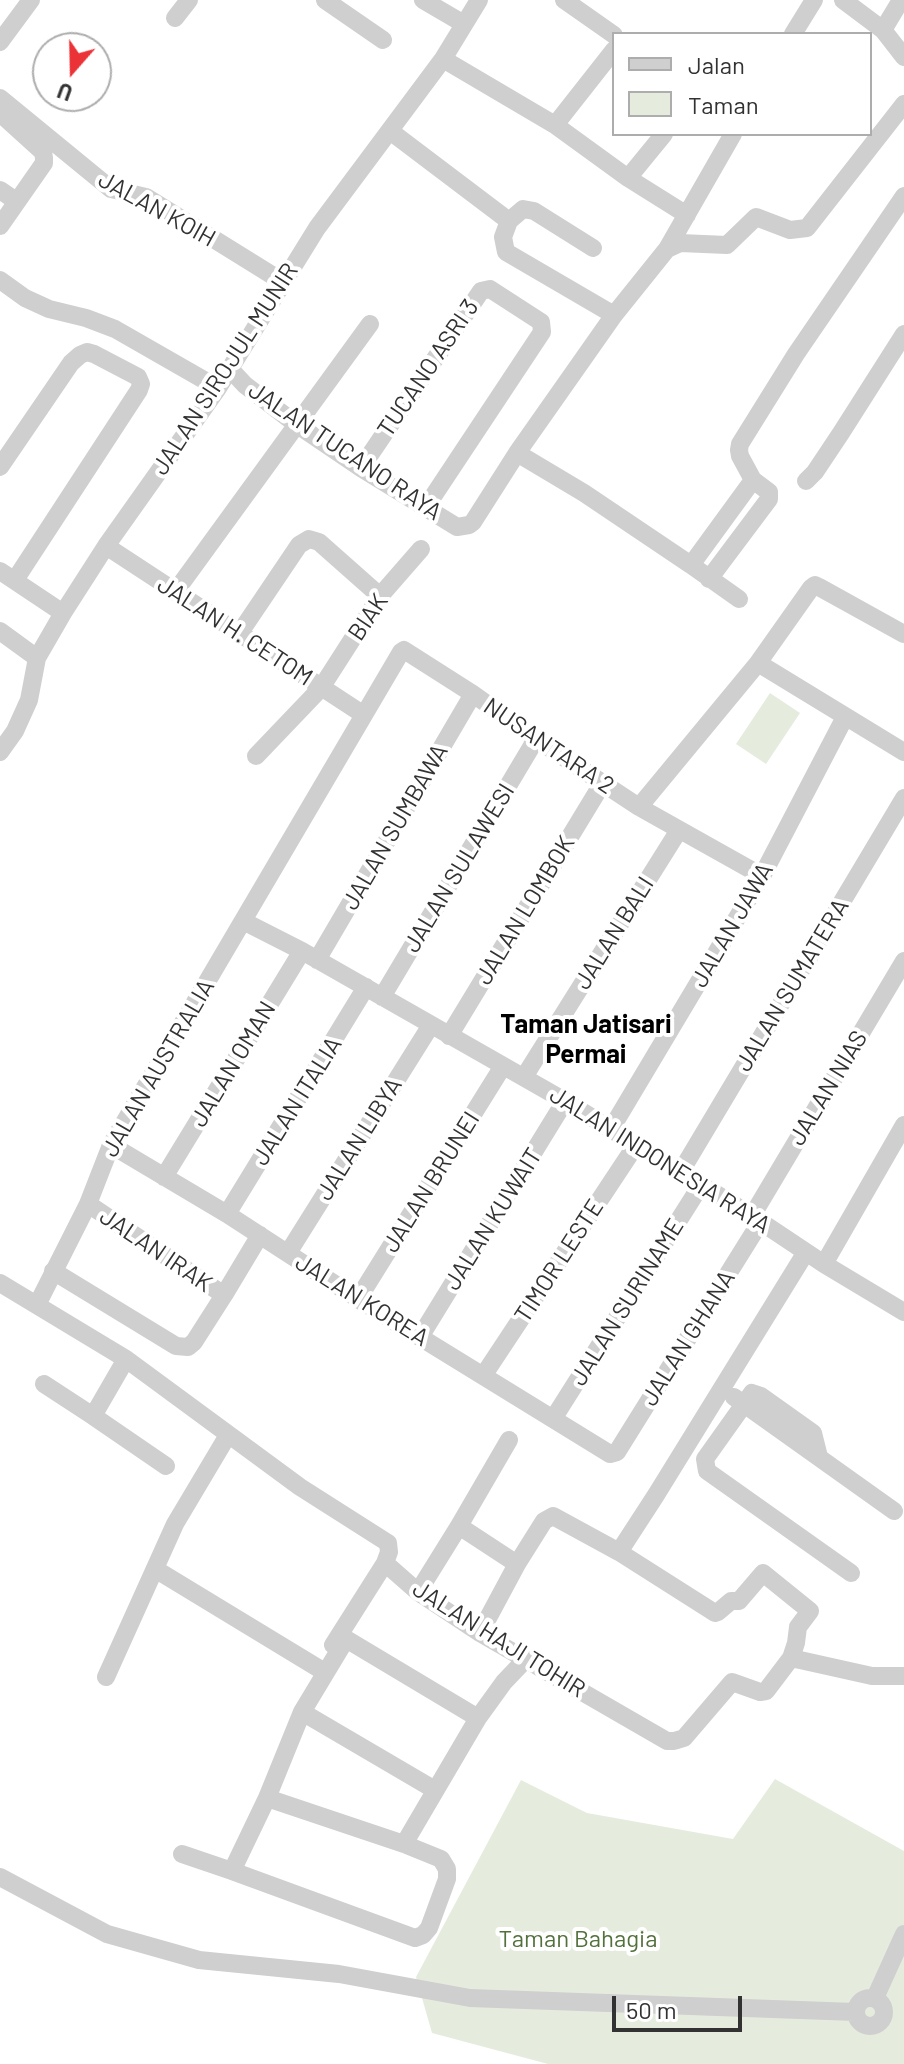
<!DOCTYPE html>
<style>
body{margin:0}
#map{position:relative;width:904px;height:2064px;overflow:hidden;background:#fff;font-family:Barlow,sans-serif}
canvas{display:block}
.legend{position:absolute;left:612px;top:32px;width:260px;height:104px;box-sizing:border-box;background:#fff;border:2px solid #adadad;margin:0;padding:10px 14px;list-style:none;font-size:24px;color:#323232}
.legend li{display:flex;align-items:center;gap:16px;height:40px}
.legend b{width:40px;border:2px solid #adadad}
.north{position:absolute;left:32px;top:32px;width:80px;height:80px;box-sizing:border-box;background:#fff;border:2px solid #adadad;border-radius:50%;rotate:200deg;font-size:22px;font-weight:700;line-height:32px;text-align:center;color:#323232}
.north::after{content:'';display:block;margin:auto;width:28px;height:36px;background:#eb3237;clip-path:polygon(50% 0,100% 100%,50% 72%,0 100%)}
.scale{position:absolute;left:612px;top:1996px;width:130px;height:36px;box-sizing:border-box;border:4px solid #323232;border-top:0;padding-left:10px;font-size:24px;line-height:28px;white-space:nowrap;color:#323232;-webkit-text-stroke:6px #fff;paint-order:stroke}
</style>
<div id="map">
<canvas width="904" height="2064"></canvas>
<ul class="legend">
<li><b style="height:10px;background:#cfcfcf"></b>Jalan</li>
<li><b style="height:22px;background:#e5ecde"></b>Taman</li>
</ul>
<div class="north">U</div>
<div class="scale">50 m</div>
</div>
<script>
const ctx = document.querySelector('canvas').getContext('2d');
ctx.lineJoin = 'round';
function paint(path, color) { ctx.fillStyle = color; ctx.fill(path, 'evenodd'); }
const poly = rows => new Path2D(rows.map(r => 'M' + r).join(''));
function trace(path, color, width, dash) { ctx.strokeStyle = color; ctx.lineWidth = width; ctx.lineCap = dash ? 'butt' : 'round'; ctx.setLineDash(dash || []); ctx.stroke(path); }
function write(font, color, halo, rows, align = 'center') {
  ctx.font = font + ' Barlow,sans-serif'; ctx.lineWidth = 8; ctx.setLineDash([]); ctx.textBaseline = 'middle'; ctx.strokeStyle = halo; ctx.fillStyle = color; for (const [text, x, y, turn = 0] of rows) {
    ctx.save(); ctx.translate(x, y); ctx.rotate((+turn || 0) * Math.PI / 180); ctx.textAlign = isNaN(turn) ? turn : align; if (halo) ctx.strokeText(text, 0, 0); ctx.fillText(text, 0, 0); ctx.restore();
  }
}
const green = poly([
 [770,693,800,713,766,764,736,744],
 [775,1779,904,1851,904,2064,548,2064,432,2033,416,1977,521,1780,587,1813,733,1839]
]);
const street = poly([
 [325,0,383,40],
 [423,0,464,24],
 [564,0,614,35],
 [843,0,883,30,904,57],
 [175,18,189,0],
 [883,30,901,0],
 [793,34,814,0],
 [0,42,31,0],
 [443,59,555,125,628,178,687,215],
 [0,98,111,189,146,197,283,282],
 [0,113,43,152,44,158,44,163,0,226],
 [555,125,614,50],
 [390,131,509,221,503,237,506,252,614,315],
 [628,178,664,134],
 [0,190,16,201],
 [509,221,523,209,534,211,593,248],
 [667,249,680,243,727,245,756,217,790,230,807,228,904,104],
 [0,280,25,298,49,309,86,318,115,329,218,388],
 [230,369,245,385,296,424,361,468,457,527,469,525,473,522,517,453,614,315,667,249,733,134],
 [517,453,584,493,691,565,739,599],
 [0,467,71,363,80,355,87,352,94,354,138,377,141,384,139,390,15,580],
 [361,468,481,291,490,289,541,322,542,332,426,507],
 [806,481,815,472,841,433,904,334],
 [106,546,364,715],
 [691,565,753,480],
 [0,571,63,613],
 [709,579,769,499,769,492,753,480,740,456,739,450,740,444,796,354,904,196],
 [175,592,370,324],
 [0,631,37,658],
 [239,634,299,545,309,539,319,542,380,596],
 [758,663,904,752],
 [0,752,15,731,29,700,37,658,63,613,106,546,218,388,317,228,443,59,479,0],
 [256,756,321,688,380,596,421,549],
 [639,807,758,663,811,588,815,585,819,587,904,634],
 [243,921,302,951,565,1101,752,1216,824,1264,904,1312],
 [317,960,473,694],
 [382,997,536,739],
 [449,1036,602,784],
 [524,1077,679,830],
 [611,1129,762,876,845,717],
 [111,1145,227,1214,358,1299,610,1454,617,1452,761,1221],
 [680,1173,904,798],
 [164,1177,302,951],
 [88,1204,224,1295],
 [227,1214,366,987],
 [752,1216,904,961],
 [288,1253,431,1025],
 [824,1264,904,1125],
 [53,1271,176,1346,188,1347,194,1342,224,1295,260,1235],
 [0,1283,126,1359,300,1487,388,1543,389,1552,385,1563,333,1645],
 [358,1299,503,1066],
 [37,1305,88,1204,111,1145,401,652,404,650,473,694,536,739,639,807,762,876],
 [420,1337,565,1101],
 [126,1359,93,1416,166,1466],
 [483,1376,636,1145],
 [44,1384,93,1416],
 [734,1397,894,1511],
 [553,1419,701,1185],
 [819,1457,813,1433,761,1396,752,1393,705,1459,707,1471,851,1573],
 [459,1526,517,1564],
 [619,1552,715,1613,718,1612,731,1601,739,1601,763,1573,810,1611,798,1627,796,1643,791,1658],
 [385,1563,418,1592,480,1633,667,1741,674,1741,684,1738,732,1682,760,1692,766,1691,791,1658,872,1676,904,1676],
 [155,1569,318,1668],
 [418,1592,459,1526,509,1440],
 [480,1633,517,1564,544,1521,553,1516,619,1552,656,1495,806,1252],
 [106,1677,175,1524,228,1435],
 [302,1712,435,1790],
 [267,1798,404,1844,441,1859,447,1869,447,1879,429,1928,423,1935,415,1938,232,1871,267,1798,302,1712,346,1639,478,1718],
 [404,1844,478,1718,504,1682,525,1660],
 [182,1854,232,1871],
 [0,1877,107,1934,199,1960,339,1974,470,1998,855,2012],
 '856 2012a14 14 0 1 1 28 0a14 14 0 1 1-28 0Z',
 [875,1998,904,1934]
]);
const streetNames = [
 ["JALAN KOIH",157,209,29],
 ["TUCANO ASRI 3",428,368,-56],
 ["JALAN SIROJUL MUNIR",225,369,-57],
 ["JALAN TUCANO RAYA",345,451,34],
 ["BIAK",368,617,-56],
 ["JALAN H. CETOM",235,631,33],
 ["NUSANTARA 2",549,746,34],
 ["JALAN SUMBAWA",395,827,-60],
 ["JALAN SULAWESI",459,868,-59],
 ["JALAN LOMBOK",525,910,-59],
 ["JALAN JAWA",732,925,-60],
 ["JALAN BALI",614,933,-58],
 ["JALAN SUMATERA",792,985,-59],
 ["JALAN OMAN",233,1064,-59],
 ["JALAN AUSTRALIA",158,1068,-60],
 ["JALAN NIAS",828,1088,-59],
 ["JALAN ITALIA",297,1101,-58],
 ["JALAN LIBYA",359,1139,-58],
 ["JALAN INDONESIA RAYA",660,1160,32],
 ["JALAN BRUNEI",431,1182,-58],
 ["JALAN KUWAIT",493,1219,-58],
 ["JALAN IRAK",156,1250,34],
 ["TIMOR LESTE",559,1261,-57],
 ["JALAN KOREA",362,1300,32],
 ["JALAN SURINAME",627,1302,-58],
 ["JALAN GHANA",688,1338,-58],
 ["JALAN HAJI TOHIR",499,1639,32]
];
const parkNames = [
 ["Taman Bahagia",578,1939]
];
const neighbourhoodNames = [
 ["Taman Jatisari",586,1024],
 ["Permai",586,1054]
];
paint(green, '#e5ecde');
trace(street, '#cfcfcf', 18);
write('24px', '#323232', '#fff', streetNames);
write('24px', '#53713d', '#fff', parkNames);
write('bold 26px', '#000', '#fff', neighbourhoodNames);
</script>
